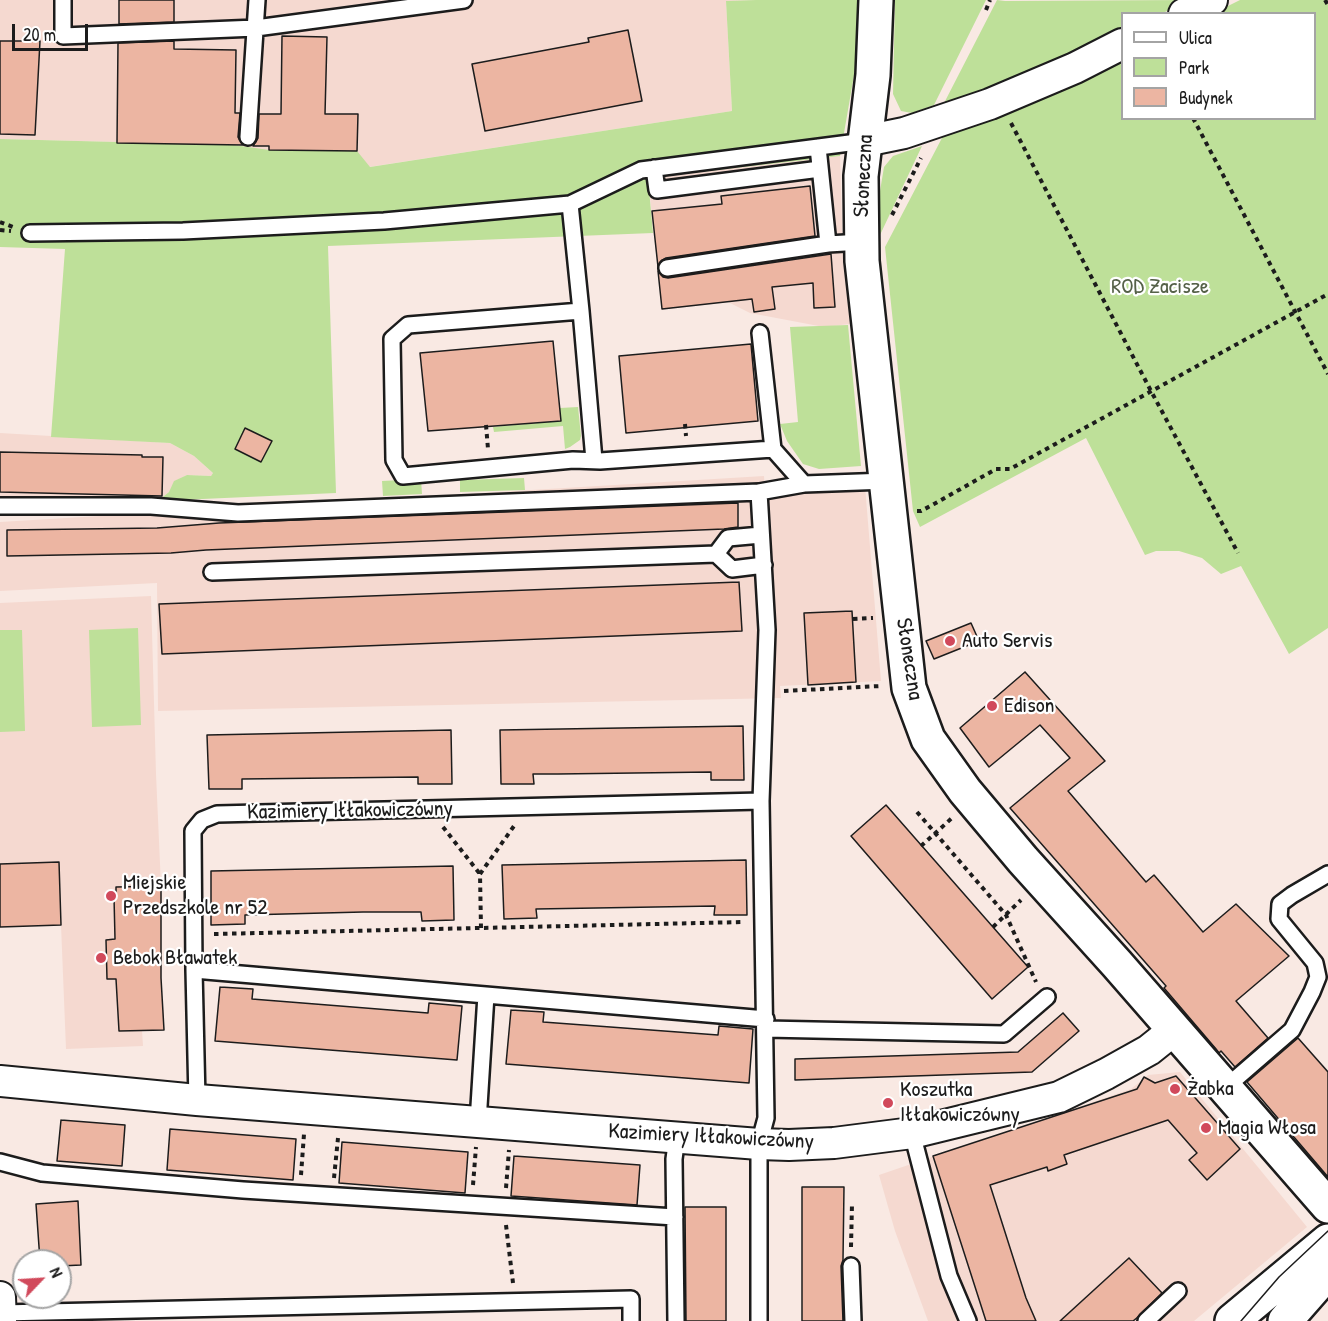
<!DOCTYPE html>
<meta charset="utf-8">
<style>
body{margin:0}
#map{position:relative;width:1328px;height:1321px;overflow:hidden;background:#f9e9e3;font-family:"Patrick Hand",sans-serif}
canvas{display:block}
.legend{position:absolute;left:1121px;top:12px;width:195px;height:108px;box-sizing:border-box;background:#fff;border:2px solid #a4a4a4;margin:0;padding:8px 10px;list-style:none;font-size:18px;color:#1c1c1c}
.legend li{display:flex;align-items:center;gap:12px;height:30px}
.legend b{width:30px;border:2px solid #a4a4a4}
.north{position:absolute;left:12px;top:1249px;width:60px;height:60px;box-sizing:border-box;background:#fff;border:2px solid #a4a4a4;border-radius:50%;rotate:65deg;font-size:16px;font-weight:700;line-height:24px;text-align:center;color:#1c1c1c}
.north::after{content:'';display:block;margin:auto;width:21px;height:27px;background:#d1495b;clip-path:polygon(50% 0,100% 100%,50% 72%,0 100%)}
.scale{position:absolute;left:12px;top:24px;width:76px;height:27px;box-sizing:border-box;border:3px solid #1c1c1c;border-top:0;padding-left:8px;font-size:18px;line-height:21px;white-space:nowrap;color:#1c1c1c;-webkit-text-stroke:4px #fff;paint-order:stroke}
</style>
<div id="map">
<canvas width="1328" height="1321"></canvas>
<ul class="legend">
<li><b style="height:8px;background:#fff"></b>Ulica</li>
<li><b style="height:16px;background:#bee099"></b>Park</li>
<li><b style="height:16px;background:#ecb5a2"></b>Budynek</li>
</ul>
<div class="north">N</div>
<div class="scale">20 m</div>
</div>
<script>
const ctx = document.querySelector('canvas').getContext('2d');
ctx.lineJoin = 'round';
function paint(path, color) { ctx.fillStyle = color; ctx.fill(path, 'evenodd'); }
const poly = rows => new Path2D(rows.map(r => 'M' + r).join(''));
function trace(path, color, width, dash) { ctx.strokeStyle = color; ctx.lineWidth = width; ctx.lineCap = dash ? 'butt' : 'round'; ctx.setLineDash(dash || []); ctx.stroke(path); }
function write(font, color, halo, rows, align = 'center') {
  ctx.font = font + ' "Patrick Hand",sans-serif'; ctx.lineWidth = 4.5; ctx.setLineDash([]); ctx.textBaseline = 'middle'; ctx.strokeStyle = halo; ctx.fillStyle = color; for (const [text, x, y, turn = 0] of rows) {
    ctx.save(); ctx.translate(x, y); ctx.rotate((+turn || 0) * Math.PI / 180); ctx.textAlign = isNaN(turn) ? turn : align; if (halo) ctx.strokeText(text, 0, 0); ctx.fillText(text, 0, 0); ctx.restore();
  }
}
const built = poly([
 [0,0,756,0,726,1,732,111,369,167,234,145,0,139],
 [840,156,843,262,850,324,824,327,750,313,726,301,662,309,648,178],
 [0,433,170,443,194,456,213,473,211,476,187,475,175,481,169,492,158,501,0,499],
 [764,476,765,490,865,486,881,681,780,686,781,698,158,711,157,583,0,591,0,522],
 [151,596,156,774,161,886,162,906,160,906,162,1009,164,1010,164,1030,142,1030,143,1046,66,1049,61,925,0,926,0,603],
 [1180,1072,1307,1227,1194,1321,928,1321,895,1231,879,1175,1131,1089,1148,1075]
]);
const green = poly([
 [756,0,857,0,857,58,840,156,648,178,653,233,328,246,336,493,158,501,169,492,174,481,187,475,211,476,213,473,194,456,170,443,51,437,65,249,0,247,0,139,234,145,269,150,357,151,370,167,732,111,726,1],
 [895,0,986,0,934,105,912,113,901,111,893,94],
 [997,0,1005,1,1189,0,1163,13,1122,14,1122,34,941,109],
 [1240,0,1328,0,1328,628,1289,654,1241,566,1221,574,1202,558,1179,551,1156,551,1145,555,1086,438,920,527,913,511,885,247,943,136,995,119,1079,84,1122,61,1122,118,1314,118,1314,14,1214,13],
 [922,146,880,235,879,197,884,167,893,156],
 [848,325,861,466,819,469,803,464,787,441,780,424,798,422,790,327],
 [578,407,581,436,580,440,570,447,565,449,563,426,494,432,493,427,560,421,560,408],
 [524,478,525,490,460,492,460,480],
 [421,479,422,494,383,496,382,481],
 [138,628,141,725,92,727,89,630],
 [0,630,22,630,25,731,0,732]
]);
const building = poly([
 [119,0,174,0,174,22,119,24,119,0],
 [628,30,642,101,485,131,472,64,589,42,588,38,628,30],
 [282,36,327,37,325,114,358,114,357,151,269,150,269,146,253,146,258,138,259,114,281,114,282,36],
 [0,41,40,41,35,135,0,134,0,41],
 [174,41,174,49,236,50,235,113,240,113,238,137,243,145,117,143,118,43,174,41],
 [810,186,815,236,666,258,661,261,658,267,652,211,722,204,721,196,810,186],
 [831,254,835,307,814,308,813,283,772,287,775,309,754,312,752,299,662,309,658,271,663,277,668,278,831,254],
 [553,341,561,421,428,431,420,353,553,341],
 [751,344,758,421,626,433,619,356,751,344],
 [245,428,272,441,261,462,235,449,245,428],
 [0,452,142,455,142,457,163,457,162,496,0,492,0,452],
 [738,503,738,527,724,529,206,550,171,553,7,556,7,530,157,528,219,523,738,503],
 [739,582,742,631,162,654,159,604,739,582],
 [852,611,856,682,808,685,804,613,852,611],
 [971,623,979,641,934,659,926,641,971,623],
 [1025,672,1105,761,1068,791,1146,882,1154,875,1203,932,1236,904,1289,956,1236,1001,1268,1038,1235,1067,1221,1051,1219,1053,1216,1049,1164,988,1166,986,1010,808,1070,758,1040,725,989,767,960,728,1025,672],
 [743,726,744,780,711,780,711,772,558,774,533,774,534,784,501,784,500,730,743,726],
 [451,730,452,784,418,784,418,777,242,779,242,789,209,789,207,735,451,730],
 [886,805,1028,967,992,999,851,836,886,805],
 [746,860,747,915,714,915,715,906,536,909,537,918,504,919,502,865,746,860],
 [59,862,61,925,0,927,0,864,59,862],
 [453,866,454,920,422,921,421,912,363,912,245,915,245,924,211,925,211,871,453,866],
 [161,886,161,978,164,1030,119,1031,116,979,107,979,106,940,115,939,114,897,116,897,116,887,161,886],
 [220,987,253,989,252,999,315,1004,428,1013,429,1003,462,1006,457,1060,215,1041,220,987],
 [511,1010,544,1012,543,1022,718,1035,719,1026,753,1029,749,1083,506,1064,511,1010],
 [1063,1013,1079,1031,1032,1072,795,1080,795,1059,1018,1052,1063,1013],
 [1298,1038,1328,1072,1328,1177,1247,1082,1298,1038],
 [1176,1076,1240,1149,1207,1180,1189,1160,1197,1153,1168,1120,1064,1155,1067,1164,1048,1171,1047,1167,990,1185,1026,1298,1036,1321,986,1321,933,1156,1137,1089,1144,1077,1155,1083,1176,1076],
 [61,1120,125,1125,122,1166,57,1161,61,1120],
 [170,1129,296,1139,293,1180,167,1170,170,1129],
 [342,1142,468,1152,465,1193,339,1183,342,1142],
 [514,1156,640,1165,637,1205,511,1196,514,1156],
 [802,1187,844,1187,843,1260,841,1266,843,1321,802,1321,802,1187],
 [78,1201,81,1265,60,1266,60,1261,40,1261,36,1204,78,1201],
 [685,1207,726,1207,726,1321,686,1321,685,1207],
 [1129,1258,1162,1293,1138,1317,1133,1321,1060,1321,1129,1258]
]);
const path = poly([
 [1325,0,1328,5],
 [986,10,990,0],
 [1193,118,1328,374],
 [1011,123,1151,391,1238,553],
 [892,215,921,158],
 [0,222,13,227],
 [0,230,11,231],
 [685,424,686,436],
 [486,425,488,449],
 [917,511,921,511,934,504,996,469,1010,469,1328,294],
 [853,619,873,618],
 [784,691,881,686],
 [917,812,1006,915,1036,982],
 [443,827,480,874],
 [921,846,952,818],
 [993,927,1021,900],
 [481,928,480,874,514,826],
 [214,934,744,922],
 [301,1175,304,1134],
 [334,1178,338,1138],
 [473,1185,476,1147],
 [506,1188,509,1150],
 [506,1225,513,1283],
 [851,1247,852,1204]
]);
const lane = poly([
 [63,0,63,36,256,28,464,0],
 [248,137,257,0],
 [818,147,828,244],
 [654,168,657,190,820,169],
 [570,204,581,311],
 [30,233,183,231,384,221,570,204,641,170,865,141],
 [667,268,828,244,862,242],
 [760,333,773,449],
 [594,460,581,311,408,325,392,339,394,460,403,476,573,460,600,461,773,449,804,484],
 [759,492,804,484,887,481],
 [0,506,151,506,238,513,759,492,767,630,761,801,766,1118,759,1144,759,1321],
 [716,554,732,569,764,565],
 [212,572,716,554,728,538,761,535],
 [194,970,766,1019],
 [766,1029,1004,1034,1047,997],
 [1225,1088,1292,1030,1312,992,1318,977,1315,963,1279,919,1280,904,1292,895,1328,874],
 [197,1100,194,970,193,831,202,820,217,814,761,801],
 [478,1122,486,995],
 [912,1133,949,1276,968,1321],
 [0,1162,42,1173,243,1190,675,1217],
 [851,1266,853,1321],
 [1,1313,631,1299,631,1321],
 [676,1321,674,1159,677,1137],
 [1146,1321,1178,1291]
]);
const street = poly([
 [1184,14,1212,0],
 [865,141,904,133,990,104,1075,68,1122,44],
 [0,1081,197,1100,759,1144,789,1145,834,1143,912,1133,1059,1097,1106,1074,1149,1050,1174,1030],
 [0,1297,1,1321]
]);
const secondary = poly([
 [876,0,873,75,861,176,862,261,909,688,928,739,965,791,1023,860,1117,964,1328,1206],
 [1232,1321,1328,1241],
 [1285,1321,1328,1272]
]);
const tram = poly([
 [1241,1321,1279,1277,1328,1231]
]);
const markers = [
 [950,641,6,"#d1495b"],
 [992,706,6,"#d1495b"],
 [111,896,6,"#d1495b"],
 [101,958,6,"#d1495b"],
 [1175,1089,6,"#d1495b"],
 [888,1103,6,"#d1495b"],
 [1206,1128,6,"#d1495b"]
];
const streetNames = [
 ["Słoneczna",864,176,-87],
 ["Słoneczna",909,659,81],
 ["Kazimiery Iłłakowiczówny",350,811,-1],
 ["Kazimiery Iłłakowiczówny",711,1137,3]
];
const parkNames = [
 ["ROD Zacisze",1160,287]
];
const poiNames = [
 ["Auto Servis",962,641],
 ["Edison",1004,706],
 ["Miejskie",123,883],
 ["Przedszkole nr 52",123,908],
 ["Bebok Bławatek",113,958],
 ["Żabka",1187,1089],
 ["Koszutka",900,1090],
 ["Iłłakowiczówny",900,1115],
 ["Magia Włosa",1218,1128]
];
paint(built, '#f5d9d0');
paint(green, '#bee099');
paint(building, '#ecb5a2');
trace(building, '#1c1c1c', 1.5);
trace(lane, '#1c1c1c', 20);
trace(street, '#1c1c1c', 34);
trace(secondary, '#1c1c1c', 38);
trace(path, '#1c1c1c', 4, [4.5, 4.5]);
trace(lane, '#fff', 15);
trace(street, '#fff', 30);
trace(secondary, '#fff', 33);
trace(tram, '#1c1c1c', 1.5);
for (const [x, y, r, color] of markers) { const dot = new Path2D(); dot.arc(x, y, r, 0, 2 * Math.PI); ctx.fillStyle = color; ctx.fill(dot); trace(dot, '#fff', 2); }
write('22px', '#1c1c1c', '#fff', streetNames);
write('22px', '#556148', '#fff', parkNames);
write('22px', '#1c1c1c', '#fff', poiNames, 'left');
</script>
